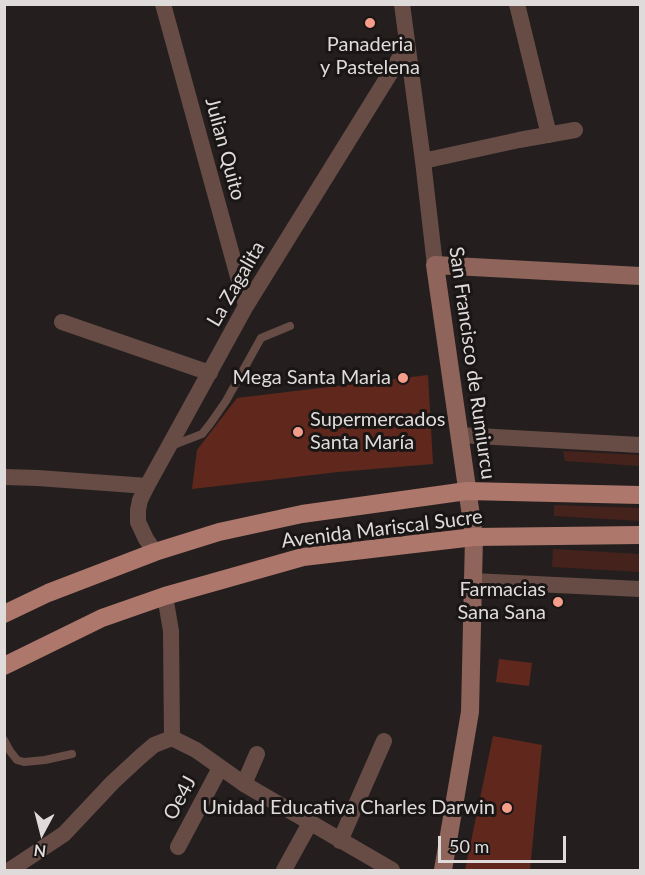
<!DOCTYPE html>
<meta charset="utf-8">
<style>
body{margin:0}
#map{position:relative;width:645px;height:875px;overflow:hidden;background:#241f1e;font-family:Lato,sans-serif}
canvas{display:block}
.frame{position:absolute;inset:0;border:6px solid #dedbda;pointer-events:none}
.north{position:absolute;left:12px;top:803px;width:60px;height:60px;-webkit-text-stroke:4px #1a1615;paint-order:stroke;rotate:187deg;font-size:16px;font-weight:700;line-height:24px;text-align:center;color:#dedbda}
.north::after{content:'';display:block;margin:auto;width:21px;height:27px;background:#dedbda;clip-path:polygon(50% 0,100% 100%,50% 72%,0 100%)}
.scale{position:absolute;left:438px;top:836px;width:128px;height:27px;box-sizing:border-box;border:3px solid #dedbda;border-top:0;padding-left:8px;font-size:18px;line-height:21px;white-space:nowrap;color:#dedbda;-webkit-text-stroke:4px #1a1615;paint-order:stroke}
</style>
<div id="map">
<canvas width="645" height="875"></canvas>
<div class="frame"></div>
<div class="north">N</div>
<div class="scale">50 m</div>
</div>
<script>
const ctx = document.querySelector('canvas').getContext('2d');
ctx.lineJoin = 'round';
function paint(path, color) { ctx.fillStyle = color; ctx.fill(path, 'evenodd'); }
const poly = rows => new Path2D(rows.map(r => 'M' + r).join(''));
function trace(path, color, width, dash) { ctx.strokeStyle = color; ctx.lineWidth = width; ctx.lineCap = dash ? 'butt' : 'round'; ctx.setLineDash(dash || []); ctx.stroke(path); }
function write(font, color, halo, rows, align = 'center') {
  ctx.font = font + ' Lato,sans-serif'; ctx.lineWidth = 6; ctx.setLineDash([]); ctx.textBaseline = 'middle'; ctx.strokeStyle = halo; ctx.fillStyle = color; for (const [text, x, y, turn = 0] of rows) {
    ctx.save(); ctx.translate(x, y); ctx.rotate((+turn || 0) * Math.PI / 180); ctx.textAlign = isNaN(turn) ? turn : align; if (halo) ctx.strokeText(text, 0, 0); ctx.fillText(text, 0, 0); ctx.restore();
  }
}
const green = poly([
 [563,451,640,455,640,466,565,461],
 [554,505,640,508,640,521,554,516],
 [553,549,640,554,640,572,552,567]
]);
const building = poly([
 [428,375,433,464,338,472,192,489,197,450,237,398],
 [499,659,532,663,529,686,496,682],
 [493,736,542,745,530,870,465,870]
]);
const lane = poly([
 [171,446,202,434,210,424,226,401,261,338,290,326],
 [4,740,10,751,17,760,24,762,45,760,72,754]
]);
const street = poly([
 [163,4,246,306],
 [402,4,423,161,435,265],
 [517,4,549,135],
 [423,161,519,140,575,130],
 [62,322,210,373],
 [459,435,640,445],
 [4,477,38,478,147,486],
 [155,552,146,539,138,522,138,510,140,500,147,486,246,306,407,46],
 [472,581,640,589],
 [165,596,171,631,172,738],
 [172,738,196,750,244,784,392,870],
 [244,784,257,754],
 [340,841,384,741],
 [178,847,220,768],
 [10,870,64,834,113,782,140,757,154,745,172,738],
 [284,870,310,823]
]);
const secondary = poly([
 [443,870,470,712,474,537,435,265,640,276]
]);
const primary = poly([
 [4,614,48,593,155,552,219,532,302,514,467,491,640,495],
 [4,666,102,618,165,596,303,557,474,537,640,535]
]);
const markers = [
 [370,23,6,"#f49d8b"],
 [403,378,6,"#f49d8b"],
 [298,432,6,"#f49d8b"],
 [558,602,6,"#f49d8b"],
 [507,808,6,"#f49d8b"]
];
const poiNames = [
 ["Panaderia",370,45,"center"],
 ["y Pastelena",370,68,"center"],
 ["Mega Santa Maria",391,378],
 ["Supermercados",310,420,"left"],
 ["Santa María",310,443,"left"],
 ["Farmacias",546,590],
 ["Sana Sana",546,613],
 ["Unidad Educativa Charles Darwin",495,808]
];
const streetNames = [
 ["Julian Quito",225,149,75],
 ["La Zagalita",236,284,-60],
 ["San Francisco de Rumiurcu",472,363,82],
 ["Avenida Mariscal Sucre",382,529,-7],
 ["Oe4J",180,798,-62]
];
paint(green, '#45221b');
paint(building, '#60281d');
trace(lane, '#674c46', 8);
trace(street, '#674c46', 16);
trace(secondary, '#8f645b', 18);
trace(primary, '#ae776b', 18);
for (const [x, y, r, color] of markers) { const dot = new Path2D(); dot.arc(x, y, r, 0, 2 * Math.PI); ctx.fillStyle = color; ctx.fill(dot); trace(dot, '#1a1615', 2); }
write('20px', '#dedbda', '#1a1615', poiNames, 'right');
write('20px', '#dedbda', '#1a1615', streetNames);
</script>
